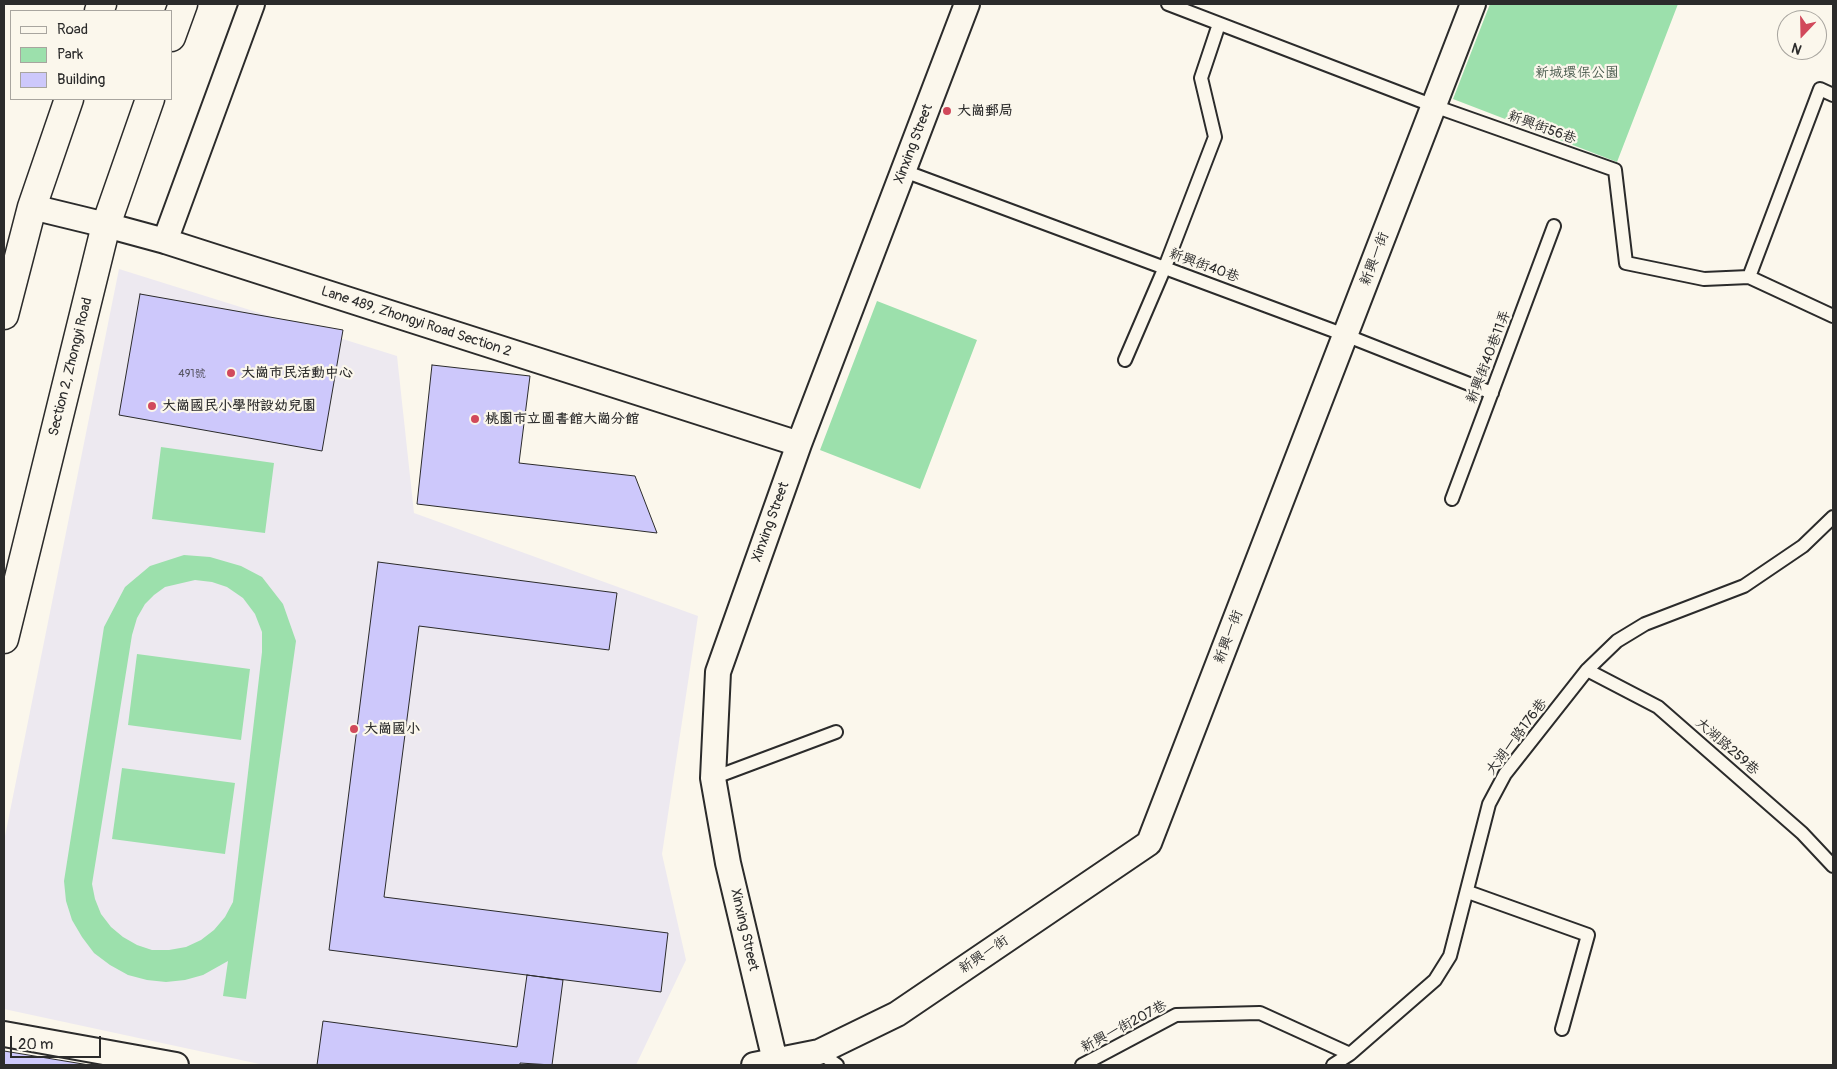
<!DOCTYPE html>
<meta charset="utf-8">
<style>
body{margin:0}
#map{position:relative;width:1837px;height:1069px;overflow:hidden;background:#fbf7ec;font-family:Pangolin,sans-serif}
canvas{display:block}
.frame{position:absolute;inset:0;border:5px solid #2b2b2b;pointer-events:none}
.legend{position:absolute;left:10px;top:10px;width:162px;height:90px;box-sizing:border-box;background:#fbf7ec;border:1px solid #a8a59f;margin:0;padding:6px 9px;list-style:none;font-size:15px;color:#2b2b2b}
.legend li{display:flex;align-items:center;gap:10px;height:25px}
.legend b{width:25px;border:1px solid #a8a59f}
.north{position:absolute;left:1777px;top:10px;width:50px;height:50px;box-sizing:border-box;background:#fbf7ec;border:1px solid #a8a59f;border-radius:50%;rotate:201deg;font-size:14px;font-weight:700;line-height:20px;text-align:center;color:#2b2b2b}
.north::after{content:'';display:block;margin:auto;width:18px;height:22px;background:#d1495b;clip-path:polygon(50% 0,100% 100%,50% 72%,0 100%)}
.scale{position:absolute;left:10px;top:1036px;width:91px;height:22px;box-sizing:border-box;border:2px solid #2b2b2b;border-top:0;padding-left:6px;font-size:15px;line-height:18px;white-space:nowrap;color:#2b2b2b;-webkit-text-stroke:4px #fbf7ec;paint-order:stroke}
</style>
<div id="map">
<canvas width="1837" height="1069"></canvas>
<div class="frame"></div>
<ul class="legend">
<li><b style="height:6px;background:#fbf7ec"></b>Road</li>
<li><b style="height:14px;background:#9ce0ac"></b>Park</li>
<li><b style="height:14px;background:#cdc8fb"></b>Building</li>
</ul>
<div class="north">N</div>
<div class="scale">20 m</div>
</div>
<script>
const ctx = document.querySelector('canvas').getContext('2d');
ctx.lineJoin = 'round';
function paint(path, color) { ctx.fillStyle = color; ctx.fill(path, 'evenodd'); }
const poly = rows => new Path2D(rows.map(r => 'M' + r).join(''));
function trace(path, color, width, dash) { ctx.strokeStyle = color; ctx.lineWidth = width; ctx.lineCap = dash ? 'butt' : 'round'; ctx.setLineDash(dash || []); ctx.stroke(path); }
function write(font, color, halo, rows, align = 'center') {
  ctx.font = font + ' Pangolin,"LXGW WenKai TC",sans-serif'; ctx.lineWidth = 4.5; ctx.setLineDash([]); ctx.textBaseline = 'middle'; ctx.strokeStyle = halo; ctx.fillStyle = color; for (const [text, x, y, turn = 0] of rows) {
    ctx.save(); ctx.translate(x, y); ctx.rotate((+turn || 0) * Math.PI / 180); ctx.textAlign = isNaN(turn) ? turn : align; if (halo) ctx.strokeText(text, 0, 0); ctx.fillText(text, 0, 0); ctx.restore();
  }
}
const built = poly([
 [119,269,397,356,414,513,698,616,662,854,686,960,636,1065,264,1065,4,1009,4,841]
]);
const green = poly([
 [1490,4,1678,4,1617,162,1453,99],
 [877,301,977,340,920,489,820,450],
 [161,447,274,463,265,533,152,519],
 [184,555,210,557,241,566,262,577,283,604,296,641,246,999,223,996,228,961,203,975,185,980,166,982,147,980,128,975,110,965,94,953,82,937,72,920,66,901,64,881,104,627,125,587,150,566],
 [195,580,212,582,227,587,243,598,255,614,262,632,262,652,233,902,225,917,214,930,201,940,186,947,169,950,152,950,137,945,123,937,111,927,101,914,95,899,92,884,132,635,137,618,145,604,154,595,165,587],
 [137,654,250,669,241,740,128,725],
 [122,768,235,783,225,854,112,839]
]);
const building = poly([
 [140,294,343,330,322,451,119,415,140,294],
 [432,365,530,376,519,463,635,476,657,533,417,504,432,365],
 [378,562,617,593,609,650,419,626,384,897,668,933,661,992,329,950,378,562],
 [527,975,563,980,552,1065,520,1063,520,1065,317,1065,323,1021,517,1047,527,975],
 [4,1051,89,1065,4,1065,4,1051]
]);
const lane = poly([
 [1168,4,1434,106,1615,170,1626,263,1704,279,1749,277,1833,316],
 [904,171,1345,335,1492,393],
 [1749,277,1820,89,1833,95],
 [1125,360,1165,267,1215,137,1201,78,1219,24],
 [1452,499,1554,226],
 [1587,670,1658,707,1802,833,1833,866],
 [713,778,836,732],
 [1468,892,1588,935,1562,1029],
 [819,1052,837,1065],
 [1082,1065,1176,1015,1260,1013,1350,1054],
 [1333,1065,1350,1054,1435,980,1450,956,1489,804,1505,774,1587,670,1617,641,1645,624,1744,586,1803,546,1833,517]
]);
const street = poly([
 [32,207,106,225,165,241,799,444],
 [165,241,252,4],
 [4,1034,176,1065],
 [754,1065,819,1052,897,1014,1149,843,1473,4],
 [776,1065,728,863,713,778,718,672,799,444,967,4]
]);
const secondary = poly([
 [99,11,102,4],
 [171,37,183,4],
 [4,315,32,207,69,99],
 [4,639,106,225,150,99]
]);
const markers = [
 [947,111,5,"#d1495b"],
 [231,373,5,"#d1495b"],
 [152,406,5,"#d1495b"],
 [475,419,5,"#d1495b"],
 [354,729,5,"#d1495b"]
];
const numberNames = [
 ["491號",192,374]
];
const parkNames = [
 ["新城環保公園",1577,73]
];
const poiNames = [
 ["大崗郵局",957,111],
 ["大崗市民活動中心",241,373],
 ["大崗國民小學附設幼兒園",162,406],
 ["桃園市立圖書館大崗分館",485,419],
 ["大崗國小",364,729]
];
const streetNames = [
 ["新興街56巷",1542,128,20],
 ["Xinxing Street",914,144,-69],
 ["新興一街",1375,259,-69],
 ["新興街40巷",1204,266,20],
 ["Lane 489, Zhongyi Road Section 2",416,322,18],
 ["新興街40巷11弄",1489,357,-69],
 ["Section 2, Zhongyi Road",71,367,-76],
 ["Xinxing Street",771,522,-70],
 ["新興一街",1229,637,-69],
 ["大湖一路176巷",1517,737,-53],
 ["大湖路259巷",1727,747,41],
 ["Xinxing Street",744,930,77],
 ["新興一街",984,955,-34],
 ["新興一街207巷",1124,1027,-28]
];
paint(built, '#ede9f0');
paint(green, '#9ce0ac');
paint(building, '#cdc8fb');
trace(building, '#2b2b2b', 1);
trace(lane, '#2b2b2b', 16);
trace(street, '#2b2b2b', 28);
trace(secondary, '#2b2b2b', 31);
trace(lane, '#fbf7ec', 12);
trace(street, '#fbf7ec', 24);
trace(secondary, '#fbf7ec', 28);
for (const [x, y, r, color] of markers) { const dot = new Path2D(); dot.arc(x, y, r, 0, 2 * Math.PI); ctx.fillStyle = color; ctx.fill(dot); trace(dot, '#fbf7ec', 2); }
write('11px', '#54525f', null, numberNames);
write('14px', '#47584b', '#fbf7ec', parkNames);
write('bold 14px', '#2b2b2b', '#fbf7ec', poiNames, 'left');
write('14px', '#2b2b2b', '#fbf7ec', streetNames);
</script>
